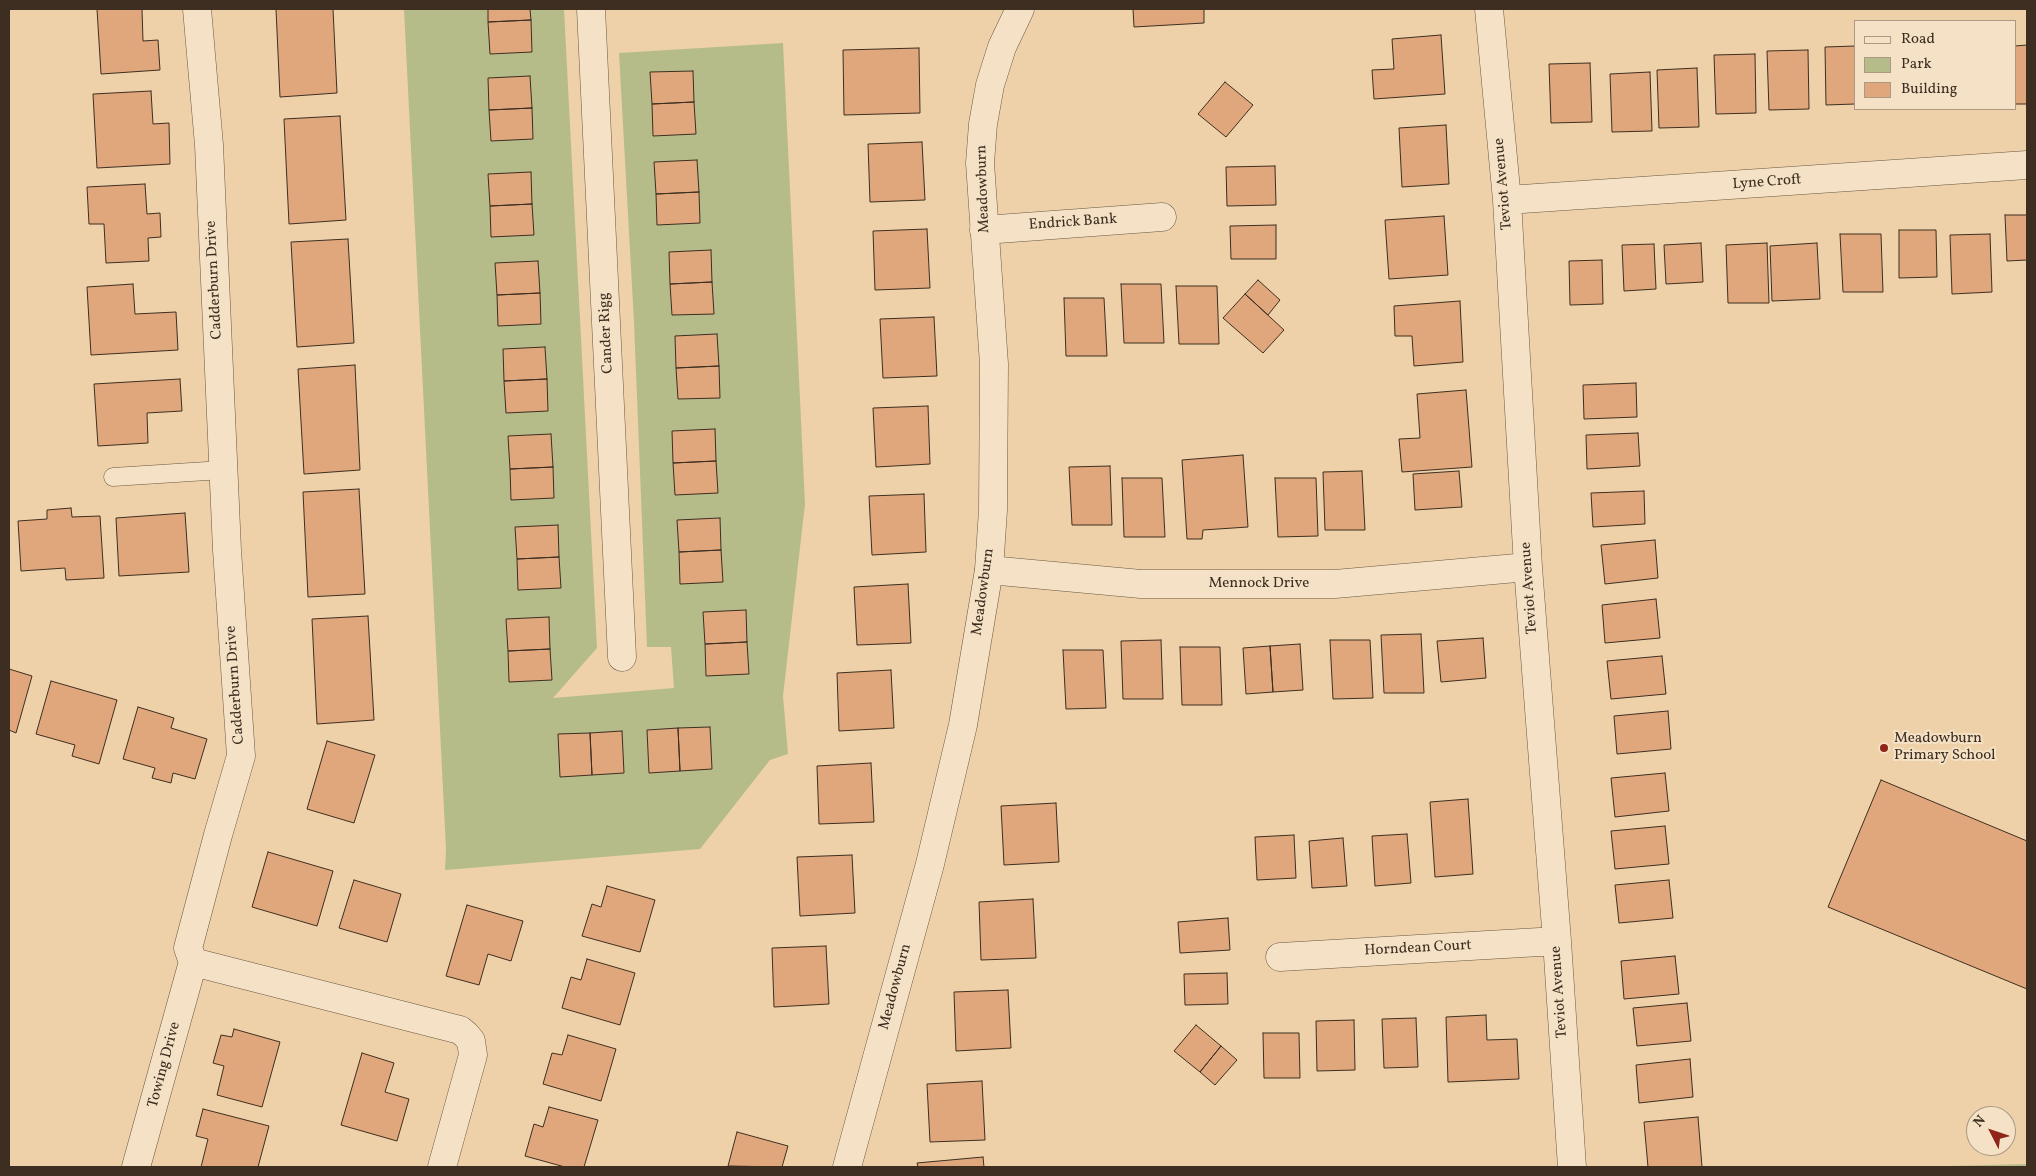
<!DOCTYPE html>
<style>
body{margin:0}
#map{position:relative;width:2036px;height:1176px;overflow:hidden;background:#eed1a8;font-family:Vollkorn,serif}
canvas{display:block}
.frame{position:absolute;inset:0;border:10px solid #3d2e21;pointer-events:none}
.legend{position:absolute;left:1854px;top:20px;width:162px;height:90px;box-sizing:border-box;background:#f4e1c6;border:1px solid #ab9984;margin:0;padding:6px 9px;list-style:none;font-size:15px;color:#3d2e21}
.legend li{display:flex;align-items:center;gap:10px;height:25px}
.legend b{width:25px;border:1px solid #ab9984}
.north{position:absolute;left:1966px;top:1106px;width:50px;height:50px;box-sizing:border-box;background:#f4e1c6;border:1px solid #ab9984;border-radius:50%;rotate:311deg;font-size:14px;font-weight:700;line-height:20px;text-align:center;color:#3d2e21}
.north::after{content:'';display:block;margin:auto;width:18px;height:22px;background:#8f2418;clip-path:polygon(50% 0,100% 100%,50% 72%,0 100%)}
</style>
<div id="map">
<canvas width="2036" height="1176"></canvas>
<div class="frame"></div>
<ul class="legend">
<li><b style="height:6px;background:#f4e1c6"></b>Road</li>
<li><b style="height:14px;background:#b5bc8a"></b>Park</li>
<li><b style="height:14px;background:#e1a77c"></b>Building</li>
</ul>
<div class="north">N</div>
</div>
<script>
const ctx = document.querySelector('canvas').getContext('2d');
ctx.lineJoin = 'round';
function paint(path, color) { ctx.fillStyle = color; ctx.fill(path, 'evenodd'); }
const poly = rows => new Path2D(rows.map(r => 'M' + r).join(''));
function trace(path, color, width, dash) { ctx.strokeStyle = color; ctx.lineWidth = width; ctx.lineCap = dash ? 'butt' : 'round'; ctx.setLineDash(dash || []); ctx.stroke(path); }
function write(font, color, halo, rows, align = 'center') {
  ctx.font = font + ' Vollkorn,serif'; ctx.lineWidth = 4; ctx.setLineDash([]); ctx.textBaseline = 'middle'; ctx.strokeStyle = halo; ctx.fillStyle = color; for (const [text, x, y, turn = 0] of rows) {
    ctx.save(); ctx.translate(x, y); ctx.rotate((+turn || 0) * Math.PI / 180); ctx.textAlign = isNaN(turn) ? turn : align; if (halo) ctx.strokeText(text, 0, 0); ctx.fillText(text, 0, 0); ctx.restore();
  }
}
const green = poly([
 [404,9,564,9,597,648,553,698,674,688,671,647,647,647,634,322,619,53,783,43,805,504,783,696,788,754,770,760,700,849,445,870,446,849],
 [2027,1164,2027,1167,1904,1167]
]);
const building = poly([
 [97,9,142,9,143,41,158,40,160,70,101,74,97,9],
 [276,9,333,9,337,93,280,97,276,9],
 [488,9,530,9,531,20,488,22,488,9],
 [1133,9,1204,9,1204,23,1134,27,1133,9],
 [531,20,532,52,490,54,488,22,531,20],
 [1441,35,1445,94,1374,99,1372,70,1394,69,1392,39,1441,35],
 [2027,45,2027,104,2015,104,2015,46,2027,45],
 [1855,46,1855,104,1826,105,1825,47,1855,46],
 [919,48,920,113,844,115,843,50,919,48],
 [1808,50,1809,109,1769,110,1767,51,1808,50],
 [1755,54,1756,113,1716,114,1714,55,1755,54],
 [1590,63,1592,122,1551,123,1549,64,1590,63],
 [1697,68,1699,127,1659,128,1657,70,1697,68],
 [693,71,694,102,652,104,650,72,693,71],
 [1650,72,1652,131,1612,132,1610,74,1650,72],
 [530,76,532,108,489,110,488,78,530,76],
 [1225,82,1253,105,1226,137,1198,114,1225,82],
 [151,91,153,124,169,123,170,164,97,168,93,94,151,91],
 [694,102,696,134,653,136,652,104,694,102],
 [532,108,533,139,491,141,489,110,532,108],
 [340,116,346,220,289,224,284,119,340,116],
 [1446,125,1449,184,1402,187,1399,128,1446,125],
 [922,142,925,200,870,202,868,144,922,142],
 [697,160,699,192,656,194,654,162,697,160],
 [1275,166,1276,205,1227,206,1226,167,1275,166],
 [531,172,532,204,490,206,488,174,531,172],
 [145,184,147,214,160,213,161,237,148,238,149,261,106,263,104,224,89,224,87,187,145,184],
 [699,192,700,223,657,225,656,194,699,192],
 [532,204,534,235,491,237,490,206,532,204],
 [2005,215,2027,215,2027,260,2007,261,2005,215],
 [1444,216,1448,275,1389,279,1385,220,1444,216],
 [1276,225,1276,259,1231,259,1230,226,1276,225],
 [927,229,930,288,875,290,873,231,927,229],
 [1899,230,1936,230,1937,277,1899,278,1899,230],
 [1840,234,1881,234,1883,292,1843,292,1840,234],
 [1990,234,1992,292,1952,294,1950,235,1990,234],
 [348,239,354,343,297,347,291,242,348,239],
 [1701,243,1703,282,1666,284,1664,245,1701,243],
 [1767,243,1769,303,1728,303,1726,245,1767,243],
 [1817,243,1820,299,1772,301,1770,246,1817,243],
 [1654,244,1656,289,1624,291,1622,245,1654,244],
 [711,250,712,282,670,284,669,252,711,250],
 [1602,260,1603,304,1570,305,1569,261,1602,260],
 [538,261,540,293,497,295,495,263,538,261],
 [1258,280,1280,300,1268,315,1245,294,1258,280],
 [712,282,714,314,672,315,670,284,712,282],
 [133,284,135,314,176,312,178,350,91,355,87,287,133,284],
 [1121,284,1161,284,1164,343,1124,343,1121,284],
 [1176,286,1217,286,1219,344,1179,344,1176,286],
 [540,293,541,324,498,326,497,295,540,293],
 [1245,294,1284,330,1263,353,1223,318,1245,294],
 [1064,298,1104,298,1107,356,1066,356,1064,298],
 [1460,301,1463,362,1414,366,1412,336,1395,336,1394,306,1460,301],
 [934,317,937,376,883,378,880,319,934,317],
 [717,334,719,366,676,368,675,336,717,334],
 [545,347,547,379,504,381,503,349,545,347],
 [355,365,360,470,304,474,298,369,355,365],
 [719,366,720,398,678,399,676,368,719,366],
 [180,379,182,411,147,413,148,443,98,446,94,384,180,379],
 [547,379,548,411,506,413,504,381,547,379],
 [1636,383,1637,417,1584,419,1583,385,1636,383],
 [1466,390,1472,467,1402,472,1399,439,1420,438,1417,394,1466,390],
 [928,406,930,464,876,467,873,408,928,406],
 [715,429,716,461,673,463,672,431,715,429],
 [1638,433,1640,466,1587,469,1586,435,1638,433],
 [551,434,553,467,510,469,508,436,551,434],
 [1243,455,1248,527,1203,530,1202,539,1187,539,1182,460,1243,455],
 [716,461,718,493,675,495,673,463,716,461],
 [1110,466,1112,525,1072,525,1069,467,1110,466],
 [553,467,554,498,511,500,510,469,553,467],
 [1362,471,1365,530,1325,530,1323,472,1362,471],
 [1459,471,1462,507,1415,510,1413,474,1459,471],
 [1122,478,1162,478,1165,537,1124,537,1122,478],
 [1275,478,1316,478,1318,536,1278,537,1275,478],
 [359,489,365,594,308,597,303,492,359,489],
 [1644,491,1645,524,1593,527,1591,493,1644,491],
 [924,494,926,552,872,555,869,496,924,494],
 [71,508,72,517,100,516,104,578,66,580,65,568,21,571,18,521,47,519,47,510,71,508],
 [185,513,189,572,119,576,116,518,185,513],
 [720,518,721,550,679,552,677,520,720,518],
 [558,525,559,557,517,559,515,527,558,525],
 [1655,540,1658,578,1605,584,1601,545,1655,540],
 [721,550,723,582,680,584,679,552,721,550],
 [559,557,561,588,518,590,517,559,559,557],
 [908,584,911,643,857,645,854,587,908,584],
 [1656,599,1660,638,1605,643,1602,605,1656,599],
 [746,610,747,642,705,644,703,612,746,610],
 [368,616,374,720,317,724,312,619,368,616],
 [549,617,550,649,508,651,506,619,549,617],
 [1421,634,1424,693,1384,693,1381,635,1421,634],
 [1483,638,1486,678,1441,682,1437,641,1483,638],
 [1161,640,1163,699,1123,699,1121,641,1161,640],
 [1330,640,1370,640,1373,698,1333,699,1330,640],
 [747,642,749,674,706,676,705,644,747,642],
 [1300,644,1303,690,1273,692,1270,646,1300,644],
 [1270,646,1273,692,1246,694,1243,648,1270,646],
 [1180,647,1220,647,1222,705,1182,705,1180,647],
 [550,649,552,680,509,682,508,651,550,649],
 [1063,650,1103,650,1106,708,1066,709,1063,650],
 [1662,656,1666,694,1611,699,1607,661,1662,656],
 [9,669,32,676,16,733,9,730,9,669],
 [891,670,894,728,839,731,837,673,891,670],
 [51,681,117,700,99,764,72,756,75,745,36,734,51,681],
 [138,707,174,718,171,728,207,739,195,779,173,773,171,783,152,778,155,768,123,759,138,707],
 [1668,711,1671,749,1617,754,1614,716,1668,711],
 [710,727,712,769,680,771,678,728,710,727],
 [678,728,680,771,649,773,647,730,678,728],
 [622,731,624,773,592,775,590,733,622,731],
 [590,733,592,775,560,777,558,734,590,733],
 [327,741,375,755,354,823,307,809,327,741],
 [871,763,874,822,819,824,817,766,871,763],
 [1665,773,1669,811,1615,817,1611,778,1665,773],
 [1881,780,2027,841,2027,989,1828,907,1881,780],
 [1468,799,1473,874,1435,877,1430,802,1468,799],
 [1056,803,1059,862,1004,865,1001,806,1056,803],
 [1665,826,1669,864,1615,869,1611,831,1665,826],
 [1407,834,1411,883,1375,886,1372,836,1407,834],
 [1294,835,1296,878,1257,880,1255,837,1294,835],
 [1343,838,1347,886,1312,888,1309,841,1343,838],
 [268,852,333,871,317,926,252,907,268,852],
 [852,855,855,913,800,916,797,857,852,855],
 [354,880,401,894,387,942,339,928,354,880],
 [1669,880,1673,918,1619,923,1615,885,1669,880],
 [607,886,655,900,640,952,582,936,592,904,601,907,607,886],
 [1033,899,1036,958,981,960,979,902,1033,899],
 [467,905,523,921,511,961,488,954,479,985,446,976,467,905],
 [1228,918,1230,950,1180,953,1178,922,1228,918],
 [826,946,829,1004,774,1007,772,948,826,946],
 [1675,956,1679,994,1624,999,1621,961,1675,956],
 [587,959,635,973,620,1025,562,1008,571,977,581,980,587,959],
 [1227,973,1228,1004,1185,1005,1184,974,1227,973],
 [1008,990,1011,1048,956,1051,954,992,1008,990],
 [1687,1003,1691,1041,1637,1046,1633,1008,1687,1003],
 [1486,1015,1487,1040,1517,1039,1519,1079,1448,1082,1446,1017,1486,1015],
 [1416,1018,1418,1067,1384,1068,1382,1019,1416,1018],
 [1354,1020,1355,1070,1317,1071,1316,1021,1354,1020],
 [1196,1025,1221,1046,1200,1072,1174,1051,1196,1025],
 [234,1029,280,1042,262,1107,217,1095,224,1066,213,1063,221,1035,232,1037,234,1029],
 [1263,1033,1299,1033,1300,1078,1264,1078,1263,1033],
 [568,1035,616,1049,601,1101,543,1084,552,1053,562,1055,568,1035],
 [1221,1046,1237,1060,1215,1085,1200,1072,1221,1046],
 [362,1053,394,1063,385,1092,409,1099,397,1141,341,1125,362,1053],
 [1690,1059,1693,1097,1639,1103,1636,1065,1690,1059],
 [982,1081,985,1140,930,1142,927,1084,982,1081],
 [549,1107,598,1120,584,1167,565,1167,525,1156,534,1124,543,1127,549,1107],
 [203,1109,269,1126,258,1167,201,1167,208,1139,196,1136,203,1109],
 [1698,1117,1702,1167,1648,1167,1644,1122,1698,1117],
 [737,1132,788,1146,782,1167,728,1166,737,1132],
 [983,1157,984,1167,918,1167,917,1163,983,1157]
]);
const service = poly([
 [113,477,223,470]
]);
const minor = poly([
 [197,9,209,145,227,550,241,756,218,835,188,948,193,962,460,1030,466,1035,471,1041,473,1055,442,1167],
 [591,9,622,657],
 [1489,9,1507,200,1528,567,1557,941,1572,1167],
 [1507,200,2027,165],
 [984,230,1162,217],
 [989,570,1141,584,1335,584,1528,567],
 [1280,957,1557,941],
 [136,1167,193,962]
]);
const tertiary = poly([
 [847,1167,930,864,963,725,989,570,993,510,994,364,980,163,983,124,990,85,1002,47,1020,9]
]);
const markers = [
 [1884,748,5,"#8f2418"]
];
const streetNames = [
 ["Lyne Croft",1767,183,-4],
 ["Teviot Avenue",1504,184,-95],
 ["Meadowburn",984,189,-92],
 ["Endrick Bank",1073,223,-4],
 ["Cadderburn Drive",215,280,-93],
 ["Cander Rigg",607,333,-93],
 ["Mennock Drive",1259,584],
 ["Teviot Avenue",1530,588,-94],
 ["Meadowburn",984,592,-82],
 ["Cadderburn Drive",236,685,-94],
 ["Horndean Court",1418,949,-3],
 ["Meadowburn",896,987,-75],
 ["Teviot Avenue",1560,992,-94],
 ["Towing Drive",165,1065,-75]
];
const poiNames = [
 ["Meadowburn",1894,739],
 ["Primary School",1894,756]
];
paint(green, '#b5bc8a');
paint(building, '#e1a77c');
trace(building, '#3d2e21', 1);
trace(service, '#695743', 19);
trace(minor, '#695743', 29);
trace(tertiary, '#695743', 29);
trace(service, '#f4e1c6', 18);
trace(minor, '#f4e1c6', 28);
trace(tertiary, '#f4e1c6', 28);
for (const [x, y, r, color] of markers) { const dot = new Path2D(); dot.arc(x, y, r, 0, 2 * Math.PI); ctx.fillStyle = color; ctx.fill(dot); trace(dot, '#f4e1c6', 2); }
write('15px', '#3d2e21', '#f4e1c6', streetNames);
write('15px', '#3d2e21', '#f4e1c6', poiNames, 'left');
</script>
